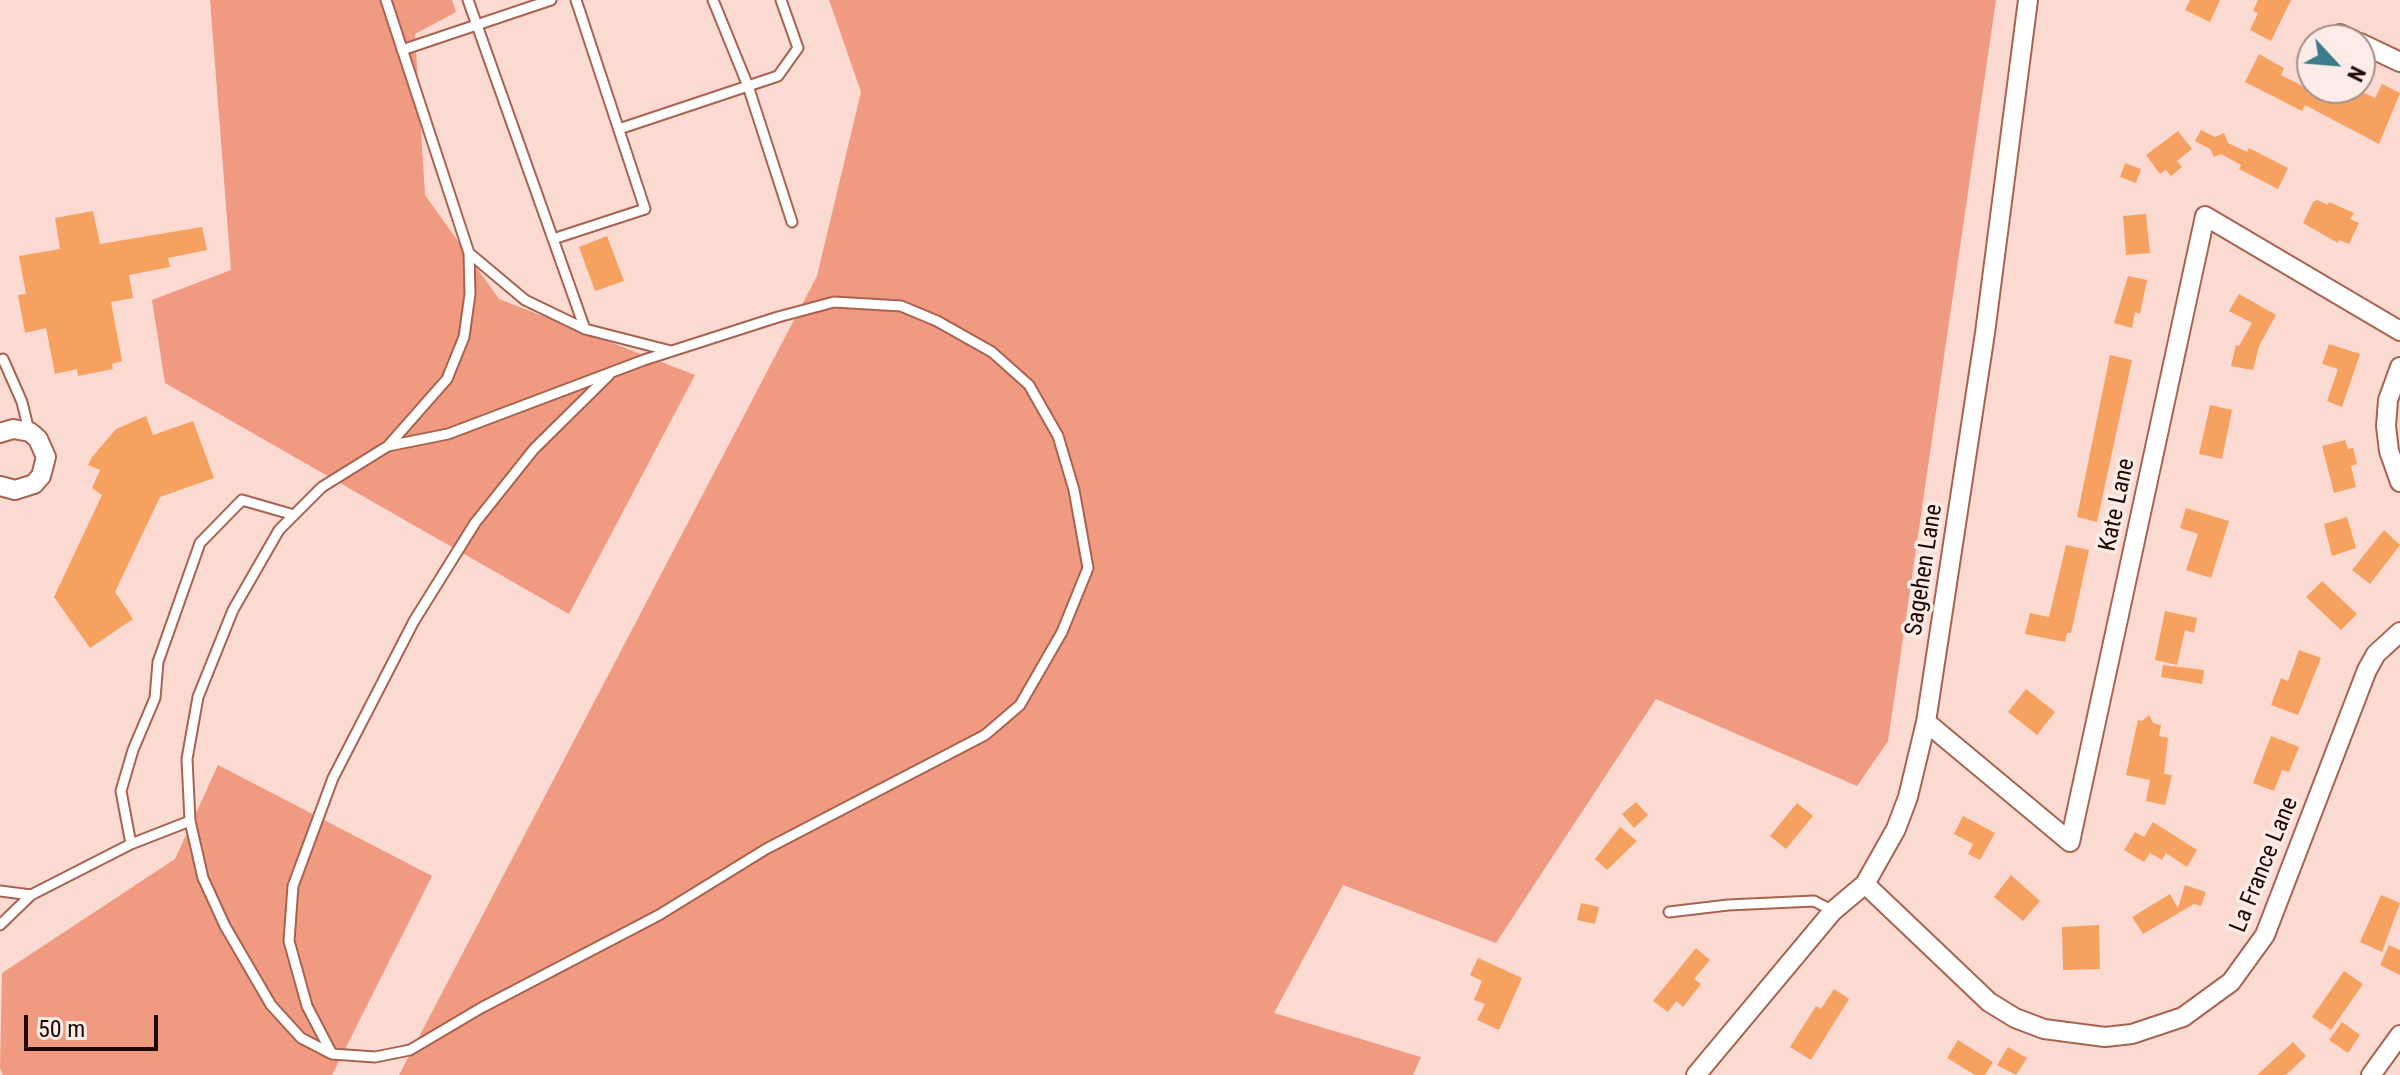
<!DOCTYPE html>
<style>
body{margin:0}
#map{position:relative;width:2400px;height:1075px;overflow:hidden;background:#fbdad2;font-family:"Roboto Condensed",sans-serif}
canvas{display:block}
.north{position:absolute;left:2296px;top:24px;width:80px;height:80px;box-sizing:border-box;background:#fcece7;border:2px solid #a4908c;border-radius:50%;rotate:116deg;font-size:22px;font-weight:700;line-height:32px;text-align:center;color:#210703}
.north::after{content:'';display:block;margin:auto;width:28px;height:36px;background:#397c8c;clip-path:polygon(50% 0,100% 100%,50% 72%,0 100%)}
.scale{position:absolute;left:24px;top:1015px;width:134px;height:36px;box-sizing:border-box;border:4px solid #210703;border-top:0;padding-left:10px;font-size:24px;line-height:28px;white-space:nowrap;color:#210703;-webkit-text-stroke:6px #fcece7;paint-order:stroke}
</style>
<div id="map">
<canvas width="2400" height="1075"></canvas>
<div class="north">N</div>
<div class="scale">50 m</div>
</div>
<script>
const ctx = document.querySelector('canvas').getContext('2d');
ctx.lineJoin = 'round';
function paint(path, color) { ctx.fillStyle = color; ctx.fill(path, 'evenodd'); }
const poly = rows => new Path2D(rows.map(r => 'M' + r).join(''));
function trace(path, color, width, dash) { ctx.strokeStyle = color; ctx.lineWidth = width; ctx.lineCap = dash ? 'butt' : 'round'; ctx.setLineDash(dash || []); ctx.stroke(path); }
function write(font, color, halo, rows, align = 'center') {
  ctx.font = font + ' "Roboto Condensed",sans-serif'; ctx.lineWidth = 7; ctx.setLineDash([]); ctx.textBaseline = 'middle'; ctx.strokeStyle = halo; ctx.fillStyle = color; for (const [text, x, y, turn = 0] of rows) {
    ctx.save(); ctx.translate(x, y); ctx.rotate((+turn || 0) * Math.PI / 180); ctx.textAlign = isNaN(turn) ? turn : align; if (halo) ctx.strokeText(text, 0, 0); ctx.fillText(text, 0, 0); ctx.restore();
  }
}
const green = poly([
 [210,0,452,0,456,12,415,34,425,195,499,299,695,375,569,614,165,383,152,300,231,270],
 [829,0,1996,0,1888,741,1857,786,1656,699,1496,943,1343,885,1274,1013,1421,1057,1413,1075,399,1075,817,276,861,92],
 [218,765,432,876,332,1075,3,1075,0,1068,2,973,175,859]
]);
const building = poly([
 [2190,0,2220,0,2210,22,2185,10],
 [2258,0,2291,0,2271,41,2250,30,2258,13,2253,11],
 [2259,54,2284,68,2281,75,2328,99,2333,88,2354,88,2375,98,2382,84,2400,93,2379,144,2305,105,2302,111,2245,82],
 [2201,130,2215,137,2224,133,2228,143,2247,152,2249,148,2288,168,2278,189,2239,169,2241,165,2221,154,2214,157,2210,149,2195,141],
 [2178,131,2192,149,2177,161,2182,167,2171,176,2166,170,2160,174,2146,155],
 [2125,163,2141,169,2136,183,2120,177],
 [2317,200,2328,205,2329,202,2354,213,2350,219,2359,223,2349,244,2339,240,2338,243,2303,223,2313,202],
 [93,211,100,244,202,227,207,250,168,258,170,267,129,275,133,298,111,302,122,361,112,364,113,369,78,376,77,369,55,374,46,328,25,333,18,295,26,294,19,256,60,249,55,218],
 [2146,214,2150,253,2126,255,2123,216],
 [607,236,624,281,595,291,579,247],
 [2128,276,2147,280,2140,314,2135,312,2132,328,2114,323],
 [2239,294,2276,315,2259,346,2253,370,2231,366,2236,345,2239,346,2252,323,2229,311],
 [2329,344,2360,354,2342,407,2327,401,2338,369,2322,364],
 [2110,355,2132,360,2097,522,2077,517],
 [2210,405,2232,410,2222,459,2199,454],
 [146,416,153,435,193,421,214,478,160,497,115,592,133,619,90,648,54,597,102,495,92,488,100,470,88,465,92,457,116,429],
 [2345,440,2348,449,2353,448,2357,464,2351,466,2356,487,2334,493,2322,446],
 [2186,508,2229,521,2211,578,2186,570,2198,534,2180,528],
 [2347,517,2356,548,2332,556,2324,524],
 [2384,530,2400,545,2370,584,2352,570],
 [2066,545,2089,550,2071,633,2067,633,2065,642,2025,634,2030,613,2049,617],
 [2322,581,2357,614,2341,630,2306,597],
 [2165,611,2197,618,2194,633,2185,630,2177,665,2155,660],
 [2299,650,2321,658,2298,715,2271,705,2281,678,2288,681],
 [2163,665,2204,670,2202,684,2161,677],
 [2026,689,2055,712,2037,735,2008,712],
 [2149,715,2153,723,2161,725,2159,736,2168,738,2164,774,2172,775,2165,805,2146,801,2150,780,2126,775,2138,720,2142,721],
 [2271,736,2299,747,2289,772,2282,770,2274,791,2253,783],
 [1636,802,1648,815,1634,828,1622,814],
 [1797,803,1813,816,1786,849,1770,836],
 [1963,816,1995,833,1980,860,1968,854,1973,844,1954,834],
 [2153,822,2197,850,2187,867,2166,853,2162,860,2150,853,2144,862,2124,850,2135,832,2144,837],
 [1620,827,1637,841,1607,870,1595,859],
 [2011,875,2040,901,2023,921,1994,897],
 [2185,885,2206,892,2201,906,2194,904,2143,934,2132,917,2170,894,2178,908],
 [2381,895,2400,903,2382,952,2360,942],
 [1581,903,1599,907,1595,924,1577,920],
 [2099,925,2100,969,2063,970,2062,927],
 [2389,945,2400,950,2400,975,2380,965],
 [1696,948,1710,960,1694,979,1701,984,1683,1007,1676,1001,1668,1012,1653,1001],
 [1478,958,1522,978,1499,1030,1477,1020,1485,1004,1474,1000,1482,981,1470,975],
 [2344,971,2363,984,2331,1030,2312,1017],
 [1834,989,1849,999,1811,1060,1790,1047,1816,1006,1821,1009],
 [2342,1022,2360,1035,2348,1053,2329,1040],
 [1958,1040,1993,1062,1985,1075,1975,1075,1947,1058],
 [2293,1042,2306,1056,2286,1075,2257,1075],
 [2008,1047,2027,1058,2016,1075,1997,1065]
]);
const lane = poly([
 [386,0,469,253,470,294,464,337,447,379,388,446,322,487,279,530,233,610,198,697,187,759,190,821,203,878,225,926,271,1005,301,1038,332,1054,375,1057,410,1050,481,1008,659,915,766,849,985,735,1020,705,1062,632,1088,568,1074,490,1058,436,1029,385,992,352,937,321,901,306,834,302,778,317,644,360,448,434,388,446],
 [468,0,585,329],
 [713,0,748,86,792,222],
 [402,50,551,0],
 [619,129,778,76,798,48,781,0],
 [553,239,645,209,576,0],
 [469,253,525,300,585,329,671,351],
 [3,359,22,402,29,431],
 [131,844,121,791,133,750,155,698,158,662,200,543,242,500,294,515],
 [0,891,31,895],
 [1669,912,1728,905,1814,901,1833,911],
 [0,925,31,895,131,844,190,821],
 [332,1054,307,1006,289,941,293,886,333,778,414,621,475,523,534,449,609,375]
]);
const street = poly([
 [2340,34,2353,40],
 [2360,43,2400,62],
 [2400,367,2388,400,2386,426,2389,451,2400,482],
 [0,433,13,429,30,432,38,439,46,457,41,476,34,484,15,490,0,486],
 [1926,722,2070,842,2205,216,2400,331],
 [1865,884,1989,1002,2015,1018,2044,1029,2105,1037,2132,1034,2183,1017,2231,982,2265,935,2367,670,2376,654,2400,632],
 [1696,1075,1833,911,1865,884,1896,829,1908,797,1926,722,1985,333,2028,0],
 [2371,1075,2400,1035]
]);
const streetNames = [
 ["Kate Lane",2118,505,-78],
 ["Sagehen Lane",1925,570,-81],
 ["La France Lane",2265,865,-68]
];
paint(green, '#f19a82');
paint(building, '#f7a161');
trace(lane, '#a86350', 13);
trace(street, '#a86350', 22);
trace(lane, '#fff', 9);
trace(street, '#fff', 18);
write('24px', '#210703', '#fcece7', streetNames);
</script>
